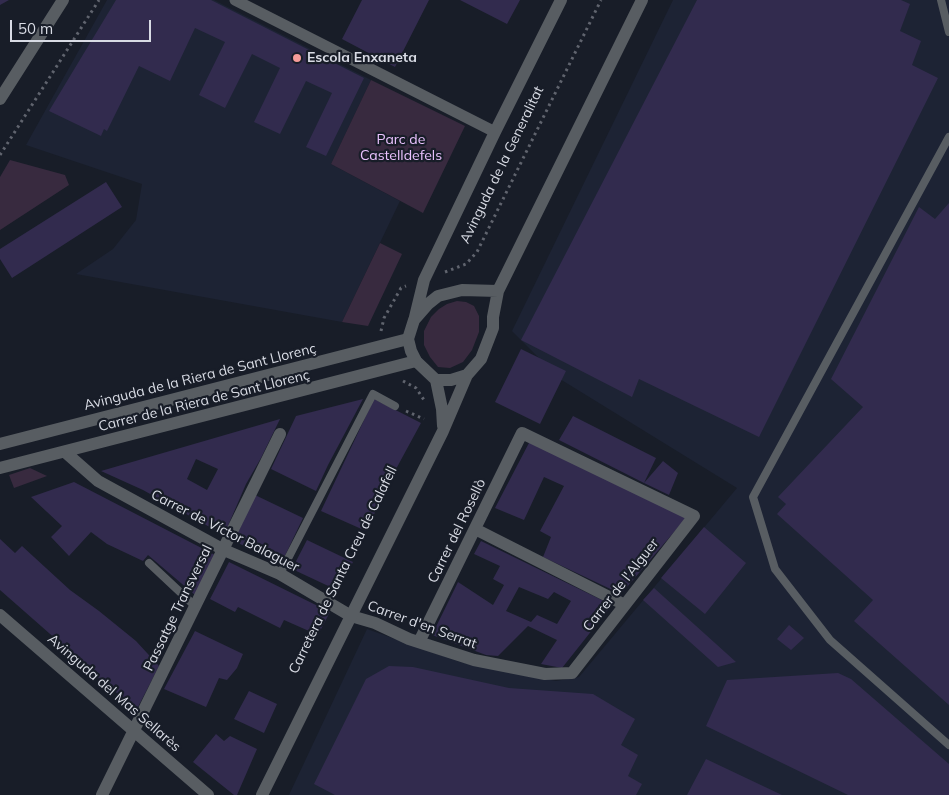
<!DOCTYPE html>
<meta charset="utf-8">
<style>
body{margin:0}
#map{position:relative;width:949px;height:795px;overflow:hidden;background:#181d28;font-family:Mulish,sans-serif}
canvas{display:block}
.scale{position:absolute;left:10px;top:20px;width:141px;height:22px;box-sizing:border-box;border:2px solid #d8dbe4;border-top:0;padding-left:6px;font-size:15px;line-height:18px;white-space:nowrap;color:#d8dbe4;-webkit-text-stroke:4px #181d28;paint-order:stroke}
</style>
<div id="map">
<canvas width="949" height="795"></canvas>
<div class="scale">50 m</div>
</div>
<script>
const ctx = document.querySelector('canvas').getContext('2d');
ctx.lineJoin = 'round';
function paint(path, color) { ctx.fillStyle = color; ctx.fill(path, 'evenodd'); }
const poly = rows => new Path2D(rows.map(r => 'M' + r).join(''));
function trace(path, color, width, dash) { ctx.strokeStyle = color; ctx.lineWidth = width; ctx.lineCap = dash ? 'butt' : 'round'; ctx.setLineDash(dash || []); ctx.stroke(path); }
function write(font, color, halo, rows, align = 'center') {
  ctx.font = font + ' Mulish,sans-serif'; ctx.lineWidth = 4.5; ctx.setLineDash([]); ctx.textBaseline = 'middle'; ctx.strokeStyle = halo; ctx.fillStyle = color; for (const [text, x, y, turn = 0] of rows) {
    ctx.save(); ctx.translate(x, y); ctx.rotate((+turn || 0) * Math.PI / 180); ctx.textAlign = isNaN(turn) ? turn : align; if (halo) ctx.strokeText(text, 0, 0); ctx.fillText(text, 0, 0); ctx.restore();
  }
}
const built = poly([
 [107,0,214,0,371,80,331,164,400,201,342,322,76,274,113,249,136,220,142,184,26,145],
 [673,0,949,0,949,795,289,795,367,629,460,662,556,681,579,677,737,488,560,379,512,331]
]);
const green = poly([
 [371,80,465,126,423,213,331,164],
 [10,160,65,175,69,185,0,230,0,177],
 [380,243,402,254,368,326,342,322],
 [457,301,466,302,474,306,479,316,479,332,472,350,463,362,450,368,438,367,430,357,424,345,424,331,431,317,439,309,447,304],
 [30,468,47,476,14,488,9,475]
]);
const building = poly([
 [0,0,9,0,0,5],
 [116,0,211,0,364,78,326,156,306,147,332,93,306,81,280,134,254,122,280,68,252,54,225,108,199,95,225,42,195,28,170,81,139,66,107,131,104,129,101,136,49,111],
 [362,0,429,0,395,67,342,39],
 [460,0,520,0,507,24],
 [697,0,901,0,910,4,900,31,921,41,912,65,938,78,759,437,639,379,632,397,521,340],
 [106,182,122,207,12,278,0,259,0,249],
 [949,203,949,705,854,621,873,600,777,514,786,504,778,497,863,407,831,379,919,207,935,219],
 [521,349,566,371,540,424,495,402],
 [363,399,328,465,316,491,271,469,296,416],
 [374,399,421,423,396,469,366,531,321,511],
 [573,416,656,458,644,483,559,440],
 [280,419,261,458,246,484,224,535,143,490,101,471],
 [196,459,218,469,207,490,187,479],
 [530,441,686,518,621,594,543,557,551,537,540,531,564,486,544,477,524,520,495,508],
 [663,461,678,473,669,495,644,483],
 [74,482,217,556,195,595,148,555,143,561,107,544,91,532,69,556,51,537,62,526,31,497],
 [255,495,303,518,281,564,234,541],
 [704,527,746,563,705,614,661,578],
 [0,539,15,553,22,546,70,590,99,611,136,641,159,666,137,709,83,666,66,648,0,590],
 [307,540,353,562,339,591,292,569],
 [481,541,612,605,562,668,541,664,557,640,528,626,498,656,486,655,432,635,458,582,493,605,504,585,493,579,500,566,474,554],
 [519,587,548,599,554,592,571,601,557,624,537,615,531,622,506,611],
 [229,562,330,612,318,635,284,620,280,628,238,607,235,612,210,599],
 [654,588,736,662,718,667,643,600],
 [789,625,804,638,791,650,777,639],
 [195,631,243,654,237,668,227,680,219,678,206,707,164,689],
 [389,666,413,667,509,688,593,694,635,719,621,745,638,755,628,776,642,784,636,795,335,795,314,784,366,679],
 [838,673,851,679,949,764,949,795,848,795,706,726,727,680],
 [249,691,277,704,264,733,234,719],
 [216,734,224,741,230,736,257,749,237,795,234,795,193,762],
 [706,759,782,795,687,795]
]);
const path = poly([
 [0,155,99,0],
 [445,272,466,264,477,252,601,0],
 [381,331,384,318,401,288,406,286],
 [403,381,416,388,424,400],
 [406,411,424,419]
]);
const service = poly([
 [941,0,949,32],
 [949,137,753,497,775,569,830,640,949,745],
 [149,563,196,607],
 [280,574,373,394,395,406]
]);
const pedestrian = poly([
 [235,0,495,132]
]);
const minor = poly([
 [0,99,63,0],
 [0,444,408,339],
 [65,452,98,481,224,550,280,574,351,616,375,623,409,639,474,660,545,674,572,673,694,516,522,433,419,642],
 [0,468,416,361],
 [475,529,625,605],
 [0,615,208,795],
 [102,795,280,434]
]);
const tertiary = poly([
 [498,291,462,290,438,296,428,304,414,320,408,339,411,351,416,361,436,380,451,380,467,375,481,359,493,328,493,317,498,291,642,0],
 [415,317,424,280,495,132,561,0],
 [436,380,442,409,443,426],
 [262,795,443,431,467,375]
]);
const markers = [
 [297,58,5,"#f59b99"]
];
const poiNames = [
 ["Escola Enxaneta",307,58]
];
const parkNames = [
 ["Parc de",401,140],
 ["Castelldefels",401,156]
];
const streetNames = [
 ["Avinguda de la Generalitat",502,165,-64],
 ["Avinguda de la Riera de Sant Llorenç",200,377,-14],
 ["Carrer de la Riera de Sant Llorenç",204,401,-14],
 ["Carrer de Víctor Balaguer",225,531,27],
 ["Carrer del Rosellò",457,531,-64],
 ["Carretera de Santa Creu de Calafell",343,570,-64],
 ["Carrer de l'Alguer",621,585,-52],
 ["Passatge Transversal",178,608,-64],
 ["Carrer d'en Serrat",422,625,20],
 ["Avinguda del Mas Sellarès",114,693,41]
];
paint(built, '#1d2334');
paint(green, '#382a3f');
paint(building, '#322b4e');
trace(path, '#60646e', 3, [2.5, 4]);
trace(service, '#585d62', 8);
trace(pedestrian, '#585d62', 11);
trace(minor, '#585d62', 12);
trace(tertiary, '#585d62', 12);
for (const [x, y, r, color] of markers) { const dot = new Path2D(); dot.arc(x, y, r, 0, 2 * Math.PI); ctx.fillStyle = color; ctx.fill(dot); trace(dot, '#181d28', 2); }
write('bold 14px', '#d8dbe4', '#181d28', poiNames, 'left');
write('14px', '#eac2fe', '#181d28', parkNames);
write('14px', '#d8dbe4', '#181d28', streetNames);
</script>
